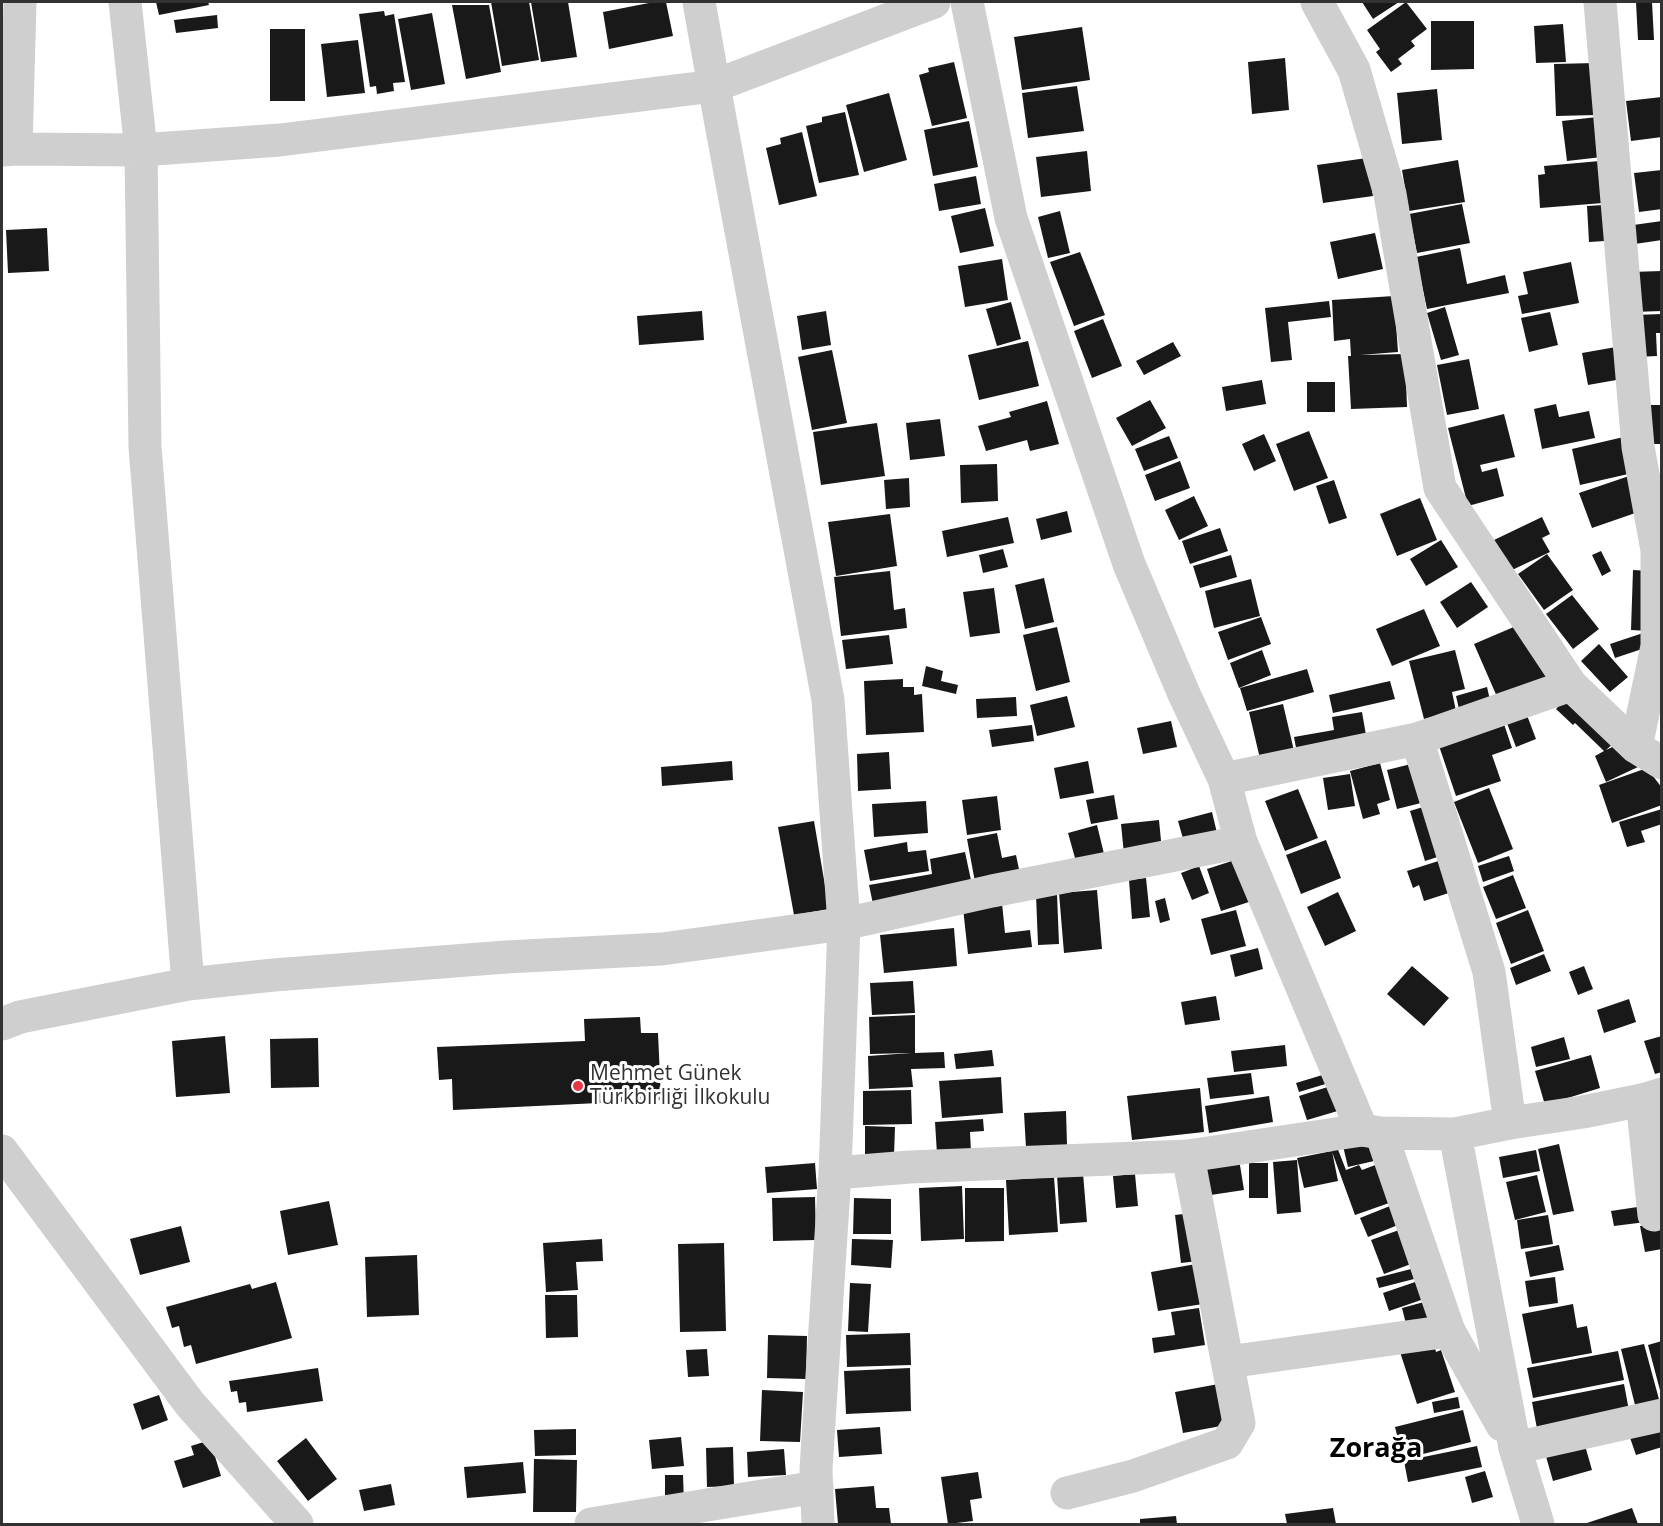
<!DOCTYPE html>
<meta charset="utf-8">
<style>
body{margin:0}
#map{position:relative;width:1663px;height:1526px;overflow:hidden;background:#fff;font-family:"Open Sans",sans-serif}
canvas{display:block}
.frame{position:absolute;inset:0;border:3px solid #323232;pointer-events:none}
</style>
<div id="map">
<canvas width="1663" height="1526"></canvas>
<div class="frame"></div>
</div>
<script>
const ctx = document.querySelector('canvas').getContext('2d');
ctx.lineJoin = 'round';
function paint(path, color) { ctx.fillStyle = color; ctx.fill(path, 'evenodd'); }
const poly = rows => new Path2D(rows.map(r => 'M' + r).join(''));
function trace(path, color, width, dash) { ctx.strokeStyle = color; ctx.lineWidth = width; ctx.lineCap = dash ? 'butt' : 'round'; ctx.setLineDash(dash || []); ctx.stroke(path); }
function write(font, color, halo, rows, align = 'center') {
  ctx.font = font + ' "Open Sans",sans-serif'; ctx.lineWidth = 6; ctx.setLineDash([]); ctx.textBaseline = 'middle'; ctx.strokeStyle = halo; ctx.fillStyle = color; for (const [text, x, y, turn = 0] of rows) {
    ctx.save(); ctx.translate(x, y); ctx.rotate((+turn || 0) * Math.PI / 180); ctx.textAlign = isNaN(turn) ? turn : align; if (halo) ctx.strokeText(text, 0, 0); ctx.fillText(text, 0, 0); ctx.restore();
  }
}
const building = poly([
 [156,2,208,2,209,5,159,15],
 [491,2,529,2,539,60,502,66],
 [531,2,568,2,577,57,541,62],
 [654,2,666,2,673,36,609,49,603,12],
 [1362,2,1399,2,1373,19],
 [1406,2,1427,29,1411,41,1415,46,1398,59,1402,64,1391,72,1376,52,1380,49,1367,30],
 [1636,2,1652,2,1654,40,1638,40],
 [452,5,489,5,501,72,466,79],
 [384,11,385,16,394,14,405,82,393,83,394,91,377,94,376,86,370,87,359,14],
 [432,13,445,84,411,90,398,19],
 [217,15,218,28,176,33,174,20],
 [1431,21,1474,21,1474,69,1431,70],
 [1563,24,1566,62,1536,63,1534,26],
 [1082,27,1090,80,1022,90,1014,37],
 [270,29,305,29,305,101,270,101],
 [358,40,365,93,327,97,321,44],
 [1285,58,1289,110,1252,114,1248,62],
 [954,62,967,118,932,126,919,75,929,72,928,68],
 [1595,63,1596,115,1556,116,1554,64],
 [1077,86,1084,131,1028,138,1022,93],
 [1437,89,1442,140,1402,144,1397,93],
 [889,93,907,160,864,172,846,105],
 [1662,97,1662,137,1631,141,1626,101],
 [845,112,859,175,819,183,806,126,822,122,822,117],
 [1597,117,1602,157,1567,161,1562,121],
 [969,121,978,167,933,176,924,130],
 [802,132,817,196,779,205,766,148,781,144,780,138],
 [1087,151,1091,191,1041,197,1036,157],
 [1367,158,1373,196,1323,203,1317,165],
 [1458,160,1465,202,1409,211,1402,170],
 [1600,161,1603,203,1540,208,1538,175,1545,174,1544,166],
 [1662,170,1662,209,1639,212,1634,173],
 [976,176,981,204,939,211,934,184],
 [1462,204,1470,243,1417,253,1409,214],
 [1603,205,1605,241,1589,242,1587,206],
 [985,208,994,246,960,253,951,216],
 [1060,211,1070,253,1048,258,1038,217],
 [1662,221,1662,240,1628,245,1626,226],
 [47,228,49,271,8,273,6,230],
 [1375,233,1383,269,1338,279,1330,242],
 [1460,248,1467,284,1505,275,1509,293,1427,309,1416,257],
 [1080,252,1105,315,1074,326,1050,262],
 [1002,259,1008,300,965,307,958,266],
 [1571,262,1579,303,1522,314,1518,296,1528,294,1523,272],
 [1662,271,1662,311,1633,312,1631,272],
 [1394,296,1398,352,1360,355,1405,354,1407,407,1351,409,1348,356,1351,356,1350,339,1334,341,1332,300],
 [1329,301,1331,317,1288,322,1292,360,1271,362,1265,308],
 [1011,302,1021,339,997,346,986,309],
 [1445,307,1459,355,1441,360,1427,313],
 [702,311,704,340,639,345,637,316],
 [826,311,831,345,802,350,797,316],
 [1550,312,1558,345,1529,352,1521,318],
 [1662,314,1662,333,1656,333,1657,356,1636,357,1634,315],
 [1103,319,1122,366,1092,378,1074,331],
 [1028,341,1039,386,979,400,968,355],
 [1173,342,1181,356,1144,375,1136,361],
 [1616,347,1622,379,1588,385,1582,353],
 [832,350,847,423,812,430,798,357],
 [1469,359,1479,409,1447,415,1437,365],
 [1262,380,1266,404,1226,411,1222,387],
 [1307,382,1335,382,1335,412,1307,412],
 [1150,400,1166,428,1132,446,1116,418],
 [1047,401,1059,444,1030,451,1027,440,986,451,978,426,1011,417,1009,412],
 [1556,404,1559,417,1589,411,1595,438,1542,449,1534,409],
 [1644,405,1662,405,1662,444,1645,444],
 [1504,414,1515,457,1480,465,1482,472,1497,468,1504,496,1468,506,1448,428],
 [940,419,945,456,910,460,906,423],
 [877,423,885,476,821,485,813,432],
 [1309,431,1328,478,1294,491,1276,444],
 [1264,434,1276,461,1254,471,1242,444],
 [1169,436,1178,458,1144,471,1135,449],
 [1628,436,1637,472,1580,485,1572,449],
 [1180,461,1190,488,1155,501,1145,475],
 [997,464,998,501,961,503,960,465],
 [1632,475,1644,510,1592,528,1579,493],
 [909,478,910,507,886,509,884,480],
 [1334,480,1347,518,1329,524,1316,486],
 [1194,496,1208,526,1179,540,1165,510],
 [1420,498,1437,540,1397,556,1380,514],
 [1067,511,1072,532,1041,540,1036,519],
 [890,514,897,566,836,576,828,522],
 [1008,517,1014,543,947,557,942,531],
 [1542,517,1550,534,1542,538,1550,552,1510,571,1494,540],
 [1220,528,1228,551,1190,564,1182,541],
 [1441,540,1458,567,1426,586,1410,559],
 [1003,549,1008,567,983,573,979,555],
 [1601,551,1611,571,1602,576,1592,555],
 [1547,554,1573,590,1544,610,1518,574],
 [1231,555,1237,577,1200,588,1193,566],
 [1633,570,1650,571,1648,631,1631,630],
 [890,571,894,610,905,608,907,628,841,636,834,577],
 [1044,578,1054,622,1025,629,1015,585],
 [1251,579,1260,616,1214,628,1205,591],
 [1471,582,1488,607,1457,628,1440,602],
 [994,588,1000,633,970,637,963,592],
 [1572,595,1599,629,1573,649,1546,614],
 [1424,609,1440,646,1392,666,1376,629],
 [1261,617,1271,644,1228,660,1218,632],
 [1523,623,1548,678,1498,699,1474,644],
 [1057,627,1070,682,1036,691,1023,635],
 [1643,633,1648,647,1615,658,1610,644],
 [889,635,893,664,846,669,842,640],
 [1599,644,1628,677,1610,692,1581,661],
 [1262,650,1271,675,1239,688,1230,663],
 [1455,650,1465,689,1452,692,1456,711,1424,719,1409,661],
 [926,666,943,671,941,681,958,685,956,694,922,686],
 [1307,669,1314,692,1247,711,1240,688],
 [903,679,903,687,914,687,914,695,922,694,924,732,866,735,864,681],
 [1390,681,1395,699,1333,713,1329,695],
 [1487,687,1490,700,1459,709,1456,696],
 [1067,696,1075,727,1037,736,1030,705],
 [1568,696,1615,742,1606,750,1623,742,1640,766,1606,782,1595,756,1604,751,1575,723,1573,725,1556,709],
 [1016,697,1017,716,977,718,976,699],
 [1283,704,1295,755,1261,763,1249,712],
 [1525,710,1536,739,1516,747,1505,718],
 [1362,712,1367,741,1297,753,1294,737,1334,730,1332,717],
 [1171,721,1177,747,1143,754,1137,728],
 [1503,721,1512,748,1492,755,1501,781,1456,796,1438,743],
 [1032,725,1034,741,992,747,989,730],
 [889,752,891,789,858,791,857,754],
 [732,761,733,780,662,786,661,767],
 [1088,761,1094,793,1060,799,1054,768],
 [1423,761,1433,800,1397,809,1387,770],
 [1380,763,1390,800,1377,804,1380,814,1363,819,1350,771],
 [1647,768,1662,788,1662,805,1612,823,1599,785],
 [1350,774,1355,806,1328,810,1323,778],
 [1489,788,1513,849,1478,863,1454,802],
 [1298,789,1318,838,1285,851,1265,801],
 [1114,795,1118,819,1091,824,1086,800],
 [997,796,1001,830,967,835,962,800],
 [926,801,928,833,874,837,872,804],
 [1436,803,1450,853,1425,861,1410,811],
 [1662,809,1662,824,1641,831,1645,842,1627,847,1619,822],
 [1212,812,1217,833,1184,842,1178,821],
 [1159,820,1162,851,1124,854,1121,824],
 [814,821,829,909,794,915,778,827],
 [1097,825,1105,858,1077,865,1068,833],
 [997,833,1002,858,1016,855,1020,874,975,882,967,839],
 [1326,840,1341,878,1301,894,1286,855],
 [907,842,908,852,926,850,929,871,870,881,864,850],
 [965,852,972,885,873,904,869,885,932,874,930,859],
 [1509,856,1514,871,1483,882,1478,866],
 [1451,857,1461,889,1424,901,1419,885,1413,888,1407,871],
 [1238,859,1252,901,1221,911,1207,869],
 [1199,866,1209,893,1192,900,1181,873],
 [1513,875,1526,908,1496,919,1483,887],
 [1146,878,1150,917,1132,919,1129,880],
 [1097,890,1102,949,1064,953,1059,893],
 [1338,892,1356,931,1325,946,1307,907],
 [1057,894,1059,944,1038,945,1036,895],
 [1165,898,1170,920,1160,923,1155,901],
 [1002,903,1005,933,1030,930,1032,947,968,954,963,908],
 [1236,910,1246,946,1211,955,1201,919],
 [1528,910,1544,951,1511,964,1496,923],
 [954,928,957,966,884,973,880,935],
 [1258,948,1263,969,1235,977,1230,955],
 [1544,954,1551,971,1516,985,1510,968],
 [1412,966,1449,998,1424,1026,1387,994],
 [1584,966,1593,989,1578,995,1569,972],
 [913,981,915,1013,872,1015,870,983],
 [1216,996,1220,1020,1185,1025,1181,1002],
 [1629,999,1636,1022,1604,1033,1597,1010],
 [915,1015,915,1053,944,1052,945,1068,911,1069,913,1087,869,1089,868,1056,911,1053,870,1054,869,1017],
 [640,1017,641,1033,658,1033,661,1100,453,1110,452,1079,439,1080,437,1047,585,1041,584,1019],
 [225,1036,230,1093,176,1097,172,1041],
 [1662,1036,1662,1072,1655,1074,1644,1041],
 [1564,1037,1570,1059,1536,1067,1531,1047],
 [318,1038,319,1087,271,1088,270,1039],
 [1285,1045,1287,1066,1234,1072,1231,1051],
 [992,1050,994,1066,956,1069,954,1054],
 [1591,1055,1600,1088,1545,1105,1535,1071],
 [1251,1073,1254,1094,1210,1099,1207,1078],
 [1329,1073,1332,1082,1299,1092,1296,1083],
 [1001,1077,1003,1113,942,1118,939,1081],
 [1334,1085,1341,1110,1307,1120,1299,1096],
 [1200,1088,1204,1132,1132,1140,1127,1096],
 [911,1090,912,1124,863,1125,863,1091],
 [1269,1096,1273,1122,1209,1133,1205,1106],
 [1066,1111,1067,1145,1026,1148,1024,1113],
 [983,1119,984,1131,970,1132,971,1152,937,1154,935,1122],
 [865,1126,895,1127,894,1156,865,1156],
 [1369,1139,1374,1161,1348,1167,1343,1146],
 [1559,1144,1574,1211,1553,1215,1538,1149],
 [1337,1147,1346,1170,1359,1165,1362,1170,1378,1164,1392,1202,1355,1215,1331,1149],
 [1536,1150,1540,1171,1503,1178,1499,1157],
 [1332,1151,1338,1181,1304,1188,1297,1158],
 [1239,1159,1244,1190,1204,1196,1200,1164],
 [1297,1160,1301,1212,1277,1214,1273,1162],
 [815,1163,817,1189,767,1193,765,1167],
 [1249,1163,1268,1163,1268,1198,1249,1198],
 [1083,1173,1087,1222,1060,1224,1057,1175],
 [1135,1174,1138,1206,1116,1208,1113,1176],
 [1537,1175,1546,1212,1515,1220,1506,1182],
 [1054,1177,1058,1232,1009,1235,1006,1180],
 [962,1186,964,1239,921,1241,919,1188],
 [965,1188,1004,1188,1004,1241,965,1242],
 [815,1197,816,1240,773,1241,772,1198],
 [854,1198,891,1199,891,1234,853,1234],
 [329,1201,338,1245,288,1255,280,1211],
 [1390,1206,1398,1225,1368,1237,1360,1218],
 [1644,1206,1646,1222,1614,1226,1611,1211],
 [1192,1213,1198,1261,1181,1263,1175,1215],
 [1548,1215,1553,1244,1521,1249,1517,1220],
 [1662,1222,1662,1249,1645,1252,1640,1226],
 [181,1226,190,1262,140,1275,130,1239],
 [1399,1230,1411,1264,1384,1274,1371,1240],
 [602,1239,603,1261,576,1262,578,1290,546,1292,543,1243],
 [852,1239,893,1240,891,1268,851,1265],
 [724,1243,726,1331,680,1332,678,1244],
 [1559,1245,1564,1270,1530,1277,1525,1252],
 [417,1255,419,1315,367,1317,365,1257],
 [1196,1264,1203,1304,1158,1311,1151,1272],
 [1411,1269,1414,1279,1379,1288,1376,1278],
 [1555,1277,1558,1303,1529,1307,1525,1281],
 [1418,1281,1424,1299,1389,1311,1383,1293],
 [276,1282,292,1338,196,1364,191,1345,184,1347,179,1326,172,1328,166,1307,250,1284,252,1289],
 [850,1283,871,1284,868,1332,848,1331],
 [545,1295,577,1295,578,1337,546,1338],
 [1424,1302,1429,1323,1407,1328,1402,1308],
 [1573,1304,1577,1328,1587,1326,1592,1353,1532,1364,1522,1314],
 [1199,1308,1205,1345,1154,1353,1152,1338,1175,1335,1171,1312],
 [910,1333,911,1365,847,1367,846,1335],
 [768,1335,807,1336,806,1379,767,1378],
 [1433,1341,1436,1352,1441,1350,1455,1392,1417,1404,1400,1352],
 [1662,1341,1662,1394,1661,1394,1648,1345],
 [1644,1344,1660,1403,1636,1409,1621,1349],
 [707,1349,709,1376,688,1377,686,1350],
 [1618,1351,1624,1380,1533,1398,1527,1368],
 [318,1368,323,1401,247,1412,246,1402,239,1403,237,1391,231,1392,229,1381],
 [910,1368,911,1411,846,1414,844,1371],
 [1224,1383,1232,1424,1183,1433,1175,1392],
 [1624,1384,1630,1416,1538,1434,1532,1402],
 [762,1390,803,1392,800,1442,760,1441],
 [159,1395,168,1420,142,1430,133,1404],
 [1458,1397,1460,1408,1434,1413,1432,1402],
 [1463,1410,1471,1442,1403,1459,1395,1427],
 [1662,1419,1662,1447,1636,1455,1627,1429],
 [880,1427,882,1454,839,1457,837,1430],
 [576,1429,576,1455,535,1456,534,1430],
 [681,1437,684,1466,652,1469,649,1440],
 [306,1438,337,1479,308,1501,277,1461],
 [210,1440,221,1476,183,1488,174,1461,194,1455,191,1446],
 [1584,1442,1592,1470,1553,1481,1545,1453],
 [1477,1446,1482,1467,1408,1482,1404,1461],
 [733,1447,734,1486,707,1487,706,1448],
 [784,1449,786,1475,748,1477,747,1452],
 [534,1459,577,1460,576,1512,533,1512],
 [523,1462,526,1493,467,1498,464,1467],
 [1485,1471,1493,1497,1472,1503,1465,1477],
 [978,1472,982,1498,970,1500,973,1521,948,1524,941,1477],
 [665,1475,683,1475,684,1503,665,1504],
 [391,1484,395,1505,364,1511,359,1490],
 [874,1486,876,1508,889,1508,891,1524,838,1524,835,1489],
 [1333,1508,1336,1524,1287,1524,1285,1514],
 [1632,1508,1638,1524,1584,1524],
 [1176,1516,1177,1524,1140,1524,1140,1519]
]);
const minor = poly([
 [125,2,141,150,145,447,188,984],
 [967,2,1011,218,1129,564,1184,694,1224,779,1241,842,1362,1130],
 [1317,2,1354,70,1390,194,1440,488,1571,685,1636,747,1662,763],
 [1600,2,1638,447,1657,550,1657,646,1636,747],
 [16,149,20,2],
 [2,150,16,149,141,150,280,140,714,86,699,2],
 [1417,739,1489,972,1510,1123],
 [1224,779,1417,739,1571,685],
 [2,1024,20,1017,188,984,274,975,506,957,662,949,844,924,992,891,1241,842],
 [1642,1100,1654,1215],
 [2,1151,190,1404,297,1524],
 [1228,1362,1449,1331],
 [1515,1448,1662,1415],
 [1067,1493,1133,1476,1227,1443,1239,1423,1188,1156],
 [591,1524,817,1487]
]);
const tertiary = poly([
 [1381,1133,1449,1331,1502,1425],
 [1455,1134,1515,1448,1538,1524],
 [835,1173,910,1167,1188,1156,1362,1130,1381,1133,1455,1134,1510,1123,1583,1112,1642,1100,1662,1094],
 [818,1524,816,1469,835,1173,844,924,828,700,714,86,934,2]
]);
const markers = [
 [578,1086,6,"#e83649"]
];
const poiNames = [
 ["Mehmet Günek",590,1074],
 ["Türkbirliği İlkokulu",590,1098]
];
const districtNames = [
 ["Zorağa",1376,1449]
];
paint(building, '#191919');
trace(minor, '#cfcfcf', 33);
trace(tertiary, '#cfcfcf', 33);
for (const [x, y, r, color] of markers) { const dot = new Path2D(); dot.arc(x, y, r, 0, 2 * Math.PI); ctx.fillStyle = color; ctx.fill(dot); trace(dot, '#fff', 2); }
write('21px', '#323232', '#fff', poiNames, 'left');
write('bold 27px', '#000', '#fff', districtNames);
</script>
